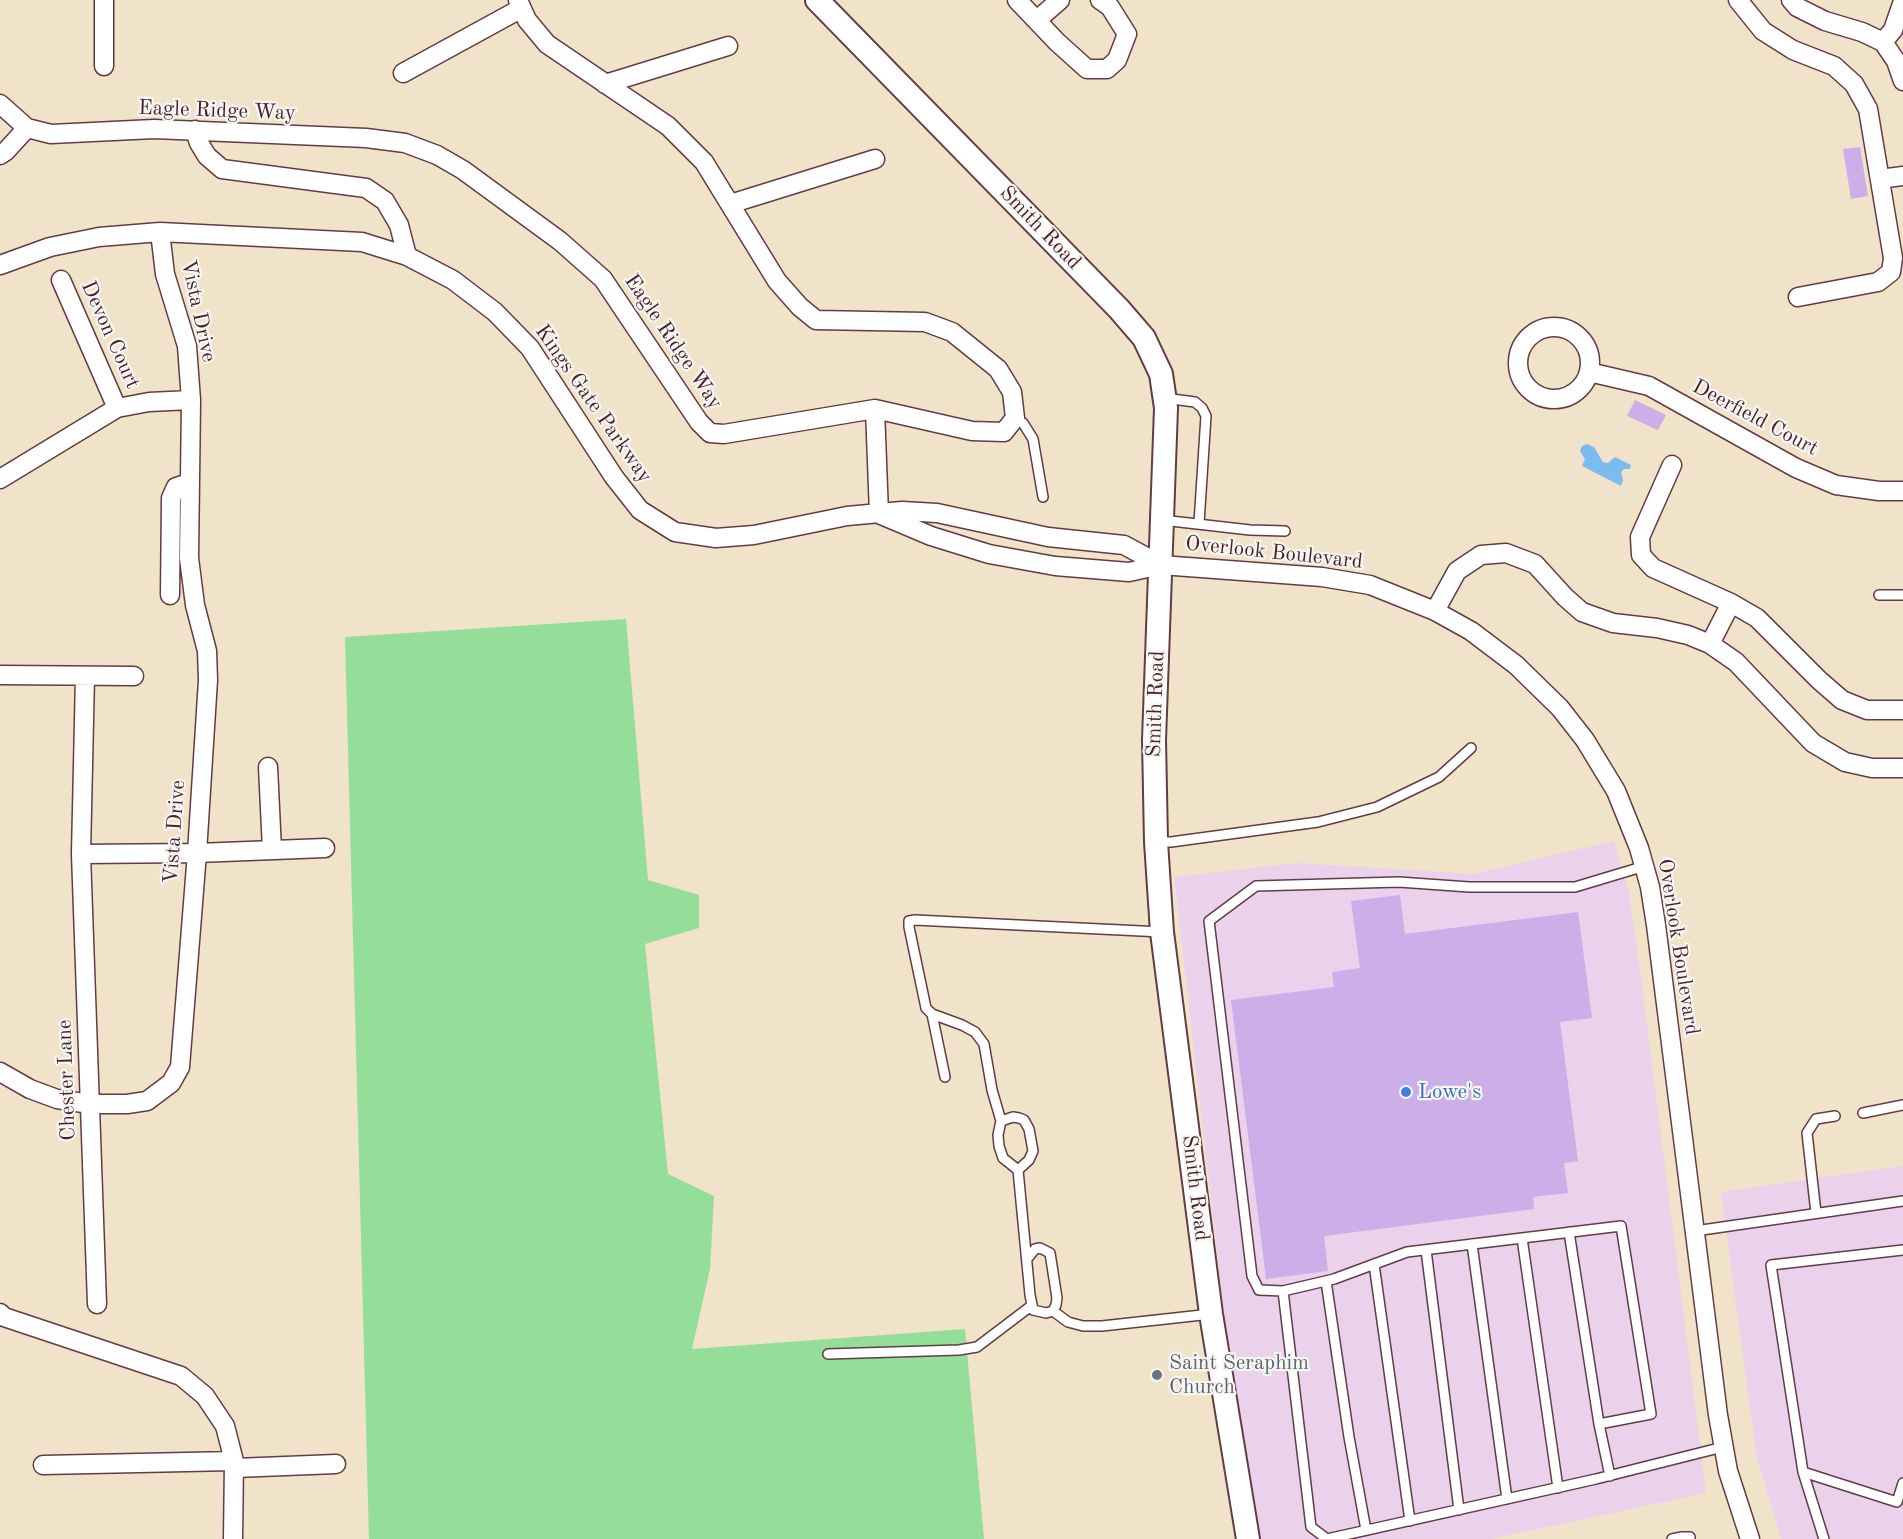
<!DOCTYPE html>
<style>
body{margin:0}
canvas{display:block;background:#f0e3c9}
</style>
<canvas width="1903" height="1539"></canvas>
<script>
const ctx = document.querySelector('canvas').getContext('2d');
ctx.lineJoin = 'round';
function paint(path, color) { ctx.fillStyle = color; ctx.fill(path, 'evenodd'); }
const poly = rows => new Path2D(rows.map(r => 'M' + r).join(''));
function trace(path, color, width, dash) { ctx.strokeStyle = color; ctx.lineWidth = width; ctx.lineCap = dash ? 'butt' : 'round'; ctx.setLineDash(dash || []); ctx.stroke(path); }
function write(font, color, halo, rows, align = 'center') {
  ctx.font = font + ' "Old Standard TT",serif'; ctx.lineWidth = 4.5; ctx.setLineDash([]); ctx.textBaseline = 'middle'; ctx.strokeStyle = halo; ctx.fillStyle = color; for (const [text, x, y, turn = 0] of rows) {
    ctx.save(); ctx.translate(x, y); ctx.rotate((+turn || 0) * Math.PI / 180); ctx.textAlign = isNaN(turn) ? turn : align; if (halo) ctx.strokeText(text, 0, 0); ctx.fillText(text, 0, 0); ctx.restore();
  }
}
const built = poly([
 [1614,841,1629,893,1640,969,1706,1493,1490,1539,1259,1539,1227,1338,1174,877,1296,863,1473,874],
 [1903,1166,1903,1539,1781,1539,1756,1453,1721,1192]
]);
const green = poly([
 [626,619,648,880,699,895,699,928,645,944,668,1174,714,1196,710,1269,692,1349,965,1329,984,1539,369,1539,345,637]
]);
const water = poly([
 [1587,444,1594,447,1603,462,1608,463,1615,457,1631,465,1630,469,1624,469,1621,472,1623,480,1621,486,1582,466,1585,459,1580,451,1582,446]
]);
const building = poly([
 [1860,147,1868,196,1851,199,1843,149],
 [1635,400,1666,415,1658,430,1627,416],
 [1400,895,1405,934,1578,912,1592,1018,1560,1022,1578,1161,1564,1163,1568,1193,1533,1197,1534,1209,1324,1236,1328,1271,1266,1279,1231,1000,1334,987,1332,972,1360,968,1351,901]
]);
const service = poly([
 [1164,398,1195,402,1202,408,1206,416,1199,523],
 [1015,418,1023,423,1033,439,1043,497],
 [1162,520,1250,530,1285,531],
 [1879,595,1903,595],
 [1156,842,1171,842,1318,822,1377,807,1439,777,1471,748],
 [1162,932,915,920,909,921,909,927,926,1008,932,1014,962,1025,975,1032,984,1044,992,1090,1001,1121,998,1135,999,1146,1003,1158,1018,1170,1030,1295,1033,1310,1046,1313,1053,1311,1068,1322,1083,1326,1102,1326,1211,1314],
 [932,1014,945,1077],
 [1863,1113,1903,1105],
 [1001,1121,1013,1117,1019,1118,1024,1120,1029,1129,1033,1151,1029,1160,1018,1170],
 [1816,1213,1807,1133,1816,1119,1835,1116],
 [1695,1231,1903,1201],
 [1569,1232,1599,1424],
 [1522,1238,1558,1488],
 [1472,1244,1507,1499],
 [1426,1250,1459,1510],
 [1903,1250,1771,1265,1803,1472,1897,1502,1903,1483],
 [1027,1259,1035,1249,1040,1248,1050,1253,1057,1298,1056,1305,1053,1311],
 [1374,1264,1410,1521],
 [1326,1281,1349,1437,1366,1530],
 [1283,1291,1259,1290,1252,1276,1209,921,1256,886,1399,882,1469,887,1575,887,1645,866],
 [828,1354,959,1350,977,1347,1031,1306],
 [1803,1472,1824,1539],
 [1610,1476,1599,1424,1651,1414,1621,1226,1407,1252,1334,1279,1283,1291,1311,1527,1327,1539,1596,1479,1723,1447],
 [1672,1539,1682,1537,1690,1537,1690,1539]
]);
const minor = poly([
 [1017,0,1057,42,1087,69,1107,69,1117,60,1127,34,1110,7,1100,0],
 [1738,0,1763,31,1793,50,1834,66,1854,84,1868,109,1893,258,1891,272,1878,282,1798,297],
 [1791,0,1797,7,1825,21,1862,32,1883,42,1896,61,1903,81],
 [1037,20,1060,0],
 [1883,42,1893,30,1903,1],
 [104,66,104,0],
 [403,73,520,9],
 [605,84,728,46],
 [0,104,27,128,51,134,154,129,366,138,405,143,437,155,463,170,560,241,603,279,699,422,710,433,724,434,875,409,972,431,1004,432,1015,418,1012,392,998,369,952,332,925,322,816,320,800,307,777,281,704,162,668,126,547,44,527,20,518,0],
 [195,130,199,143,207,156,222,169,366,188,385,201,399,225,407,256],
 [0,155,6,151,27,128],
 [1880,179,1903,176],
 [730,204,875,159],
 [0,265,50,247,99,237,160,232,362,242,407,256,453,280,495,312,530,348,614,477,640,510,675,532,716,538,754,535,847,516,902,511,937,513,1048,537,1124,545,1161,565],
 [61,280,117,408],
 '1518 363a36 36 0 1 1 72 0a36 36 0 1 1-72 0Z',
 [1589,372,1649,386,1796,468,1836,485,1879,491,1903,491],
 [875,409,879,514],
 [1672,465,1640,537,1641,555,1653,568,1731,603,1757,618,1819,680,1842,700,1867,710,1903,710],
 [0,479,117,408,149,402,191,400],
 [879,514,931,536,989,554,1055,566,1129,572,1161,565,1322,577,1370,585,1435,611,1471,631,1516,665,1560,708,1585,740,1616,791,1639,848,1650,887,1656,925,1718,1415,1728,1471,1750,1539],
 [170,595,171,498,176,487,189,483],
 [1435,611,1457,571,1481,555,1506,553,1535,564,1565,597,1582,612,1613,623,1657,628,1688,635,1710,644,1736,662,1813,743,1845,762,1872,768,1903,768],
 [1710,644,1731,603],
 [0,675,134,676],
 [85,676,81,854,97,1304],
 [268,767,272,850],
 [81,854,197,853,325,848],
 [0,1072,30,1089,57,1099,90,1104,127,1104,147,1101,171,1083,180,1067,197,853,208,680,207,651,195,605,189,558,191,400,187,346,165,274,160,232],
 [0,1313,4,1317,181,1376,205,1396,225,1426,234,1461,233,1539],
 [43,1465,234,1461],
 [235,1468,336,1464]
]);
const tertiary = poly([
 [817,0,1119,309,1144,338,1161,374,1166,408,1154,740,1156,842,1162,932,1211,1314,1248,1539]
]);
const markers = [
 [1406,1092,6,"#3f7fe0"],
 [1157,1375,6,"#6b7280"]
];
const streetNames = [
 ["Eagle Ridge Way",217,111,2],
 ["Smith Road",1040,228,46],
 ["Vista Drive",198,311,78],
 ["Devon Court",110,335,66],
 ["Eagle Ridge Way",673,342,56],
 ["Kings Gate Parkway",593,404,55],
 ["Deerfield Court",1755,418,28],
 ["Overlook Boulevard",1274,553,6],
 ["Smith Road",1156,704,-88],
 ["Vista Drive",175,832,-86],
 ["Overlook Boulevard",1678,947,81],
 ["Chester Lane",67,1080,-92],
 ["Smith Road",1195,1188,83]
];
const shopNames = [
 ["Lowe's",1418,1092]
];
const worshipNames = [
 ["Saint Seraphim",1169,1363],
 ["Church",1169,1387]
];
paint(built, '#ead1ec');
paint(green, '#95de99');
paint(water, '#7bbcf0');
paint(building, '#ccaee8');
trace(service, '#633c43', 12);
trace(minor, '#633c43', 21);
trace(tertiary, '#633c43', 26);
trace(service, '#fff', 9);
trace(minor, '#fff', 18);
trace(tertiary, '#fff', 22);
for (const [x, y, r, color] of markers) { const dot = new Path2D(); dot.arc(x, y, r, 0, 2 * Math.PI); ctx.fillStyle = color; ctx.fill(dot); trace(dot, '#f6f6f2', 2); }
write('21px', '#4a1f2b', '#f6f6f2', streetNames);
write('21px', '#366cbe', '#f6f6f2', shopNames, 'left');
write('21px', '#5b616d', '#f6f6f2', worshipNames, 'left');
</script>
